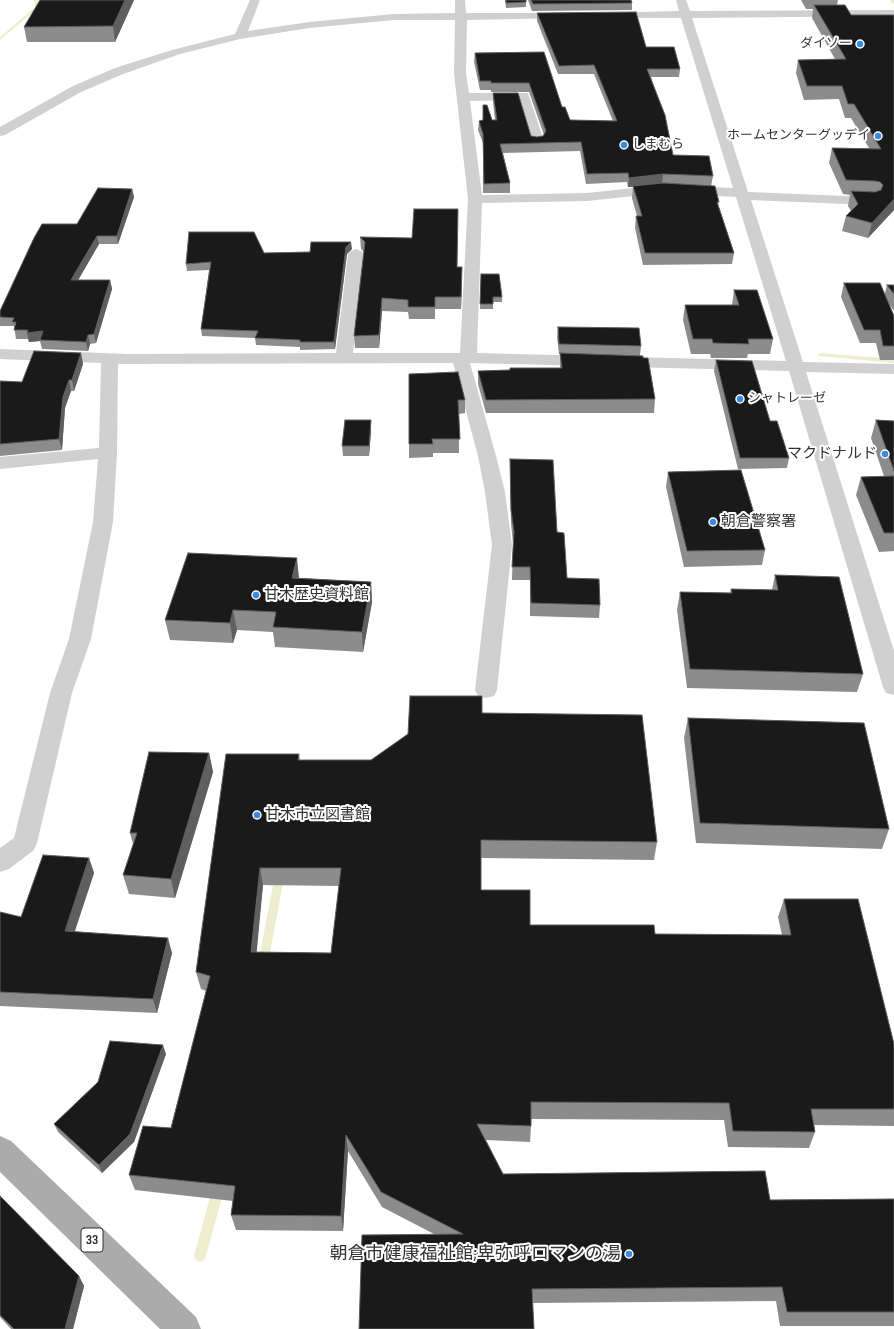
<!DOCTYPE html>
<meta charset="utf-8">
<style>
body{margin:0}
canvas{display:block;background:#fff}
</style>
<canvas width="894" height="1329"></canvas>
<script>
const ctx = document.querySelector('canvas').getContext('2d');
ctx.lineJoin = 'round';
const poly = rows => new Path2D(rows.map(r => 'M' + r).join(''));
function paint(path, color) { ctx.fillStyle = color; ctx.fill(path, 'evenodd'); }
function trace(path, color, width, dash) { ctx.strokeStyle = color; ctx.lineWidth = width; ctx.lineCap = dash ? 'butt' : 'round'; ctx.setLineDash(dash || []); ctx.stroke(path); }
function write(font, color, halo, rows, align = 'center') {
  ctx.font = font + ' "Sofia Sans Condensed","Noto Sans JP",sans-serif'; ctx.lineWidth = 4; ctx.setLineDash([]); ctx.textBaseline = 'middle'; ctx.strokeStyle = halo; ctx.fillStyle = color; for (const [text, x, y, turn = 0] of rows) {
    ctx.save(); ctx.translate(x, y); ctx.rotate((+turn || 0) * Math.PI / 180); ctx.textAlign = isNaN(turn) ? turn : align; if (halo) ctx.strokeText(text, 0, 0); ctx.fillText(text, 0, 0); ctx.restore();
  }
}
const stream = poly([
 [34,0,38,0,38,8,0,40,0,37,35,7,34,0],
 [890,0,894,0,894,4,893,4,890,0],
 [821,353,894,359,894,363,819,356,818,355,821,353],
 [270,878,281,880,283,883,268,963,266,966,263,967,260,966,258,963,273,886,267,885,265,882,267,879,270,878],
 [218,1184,222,1186,224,1190,206,1256,204,1260,200,1262,196,1260,194,1256,212,1190,214,1186,218,1184]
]);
const minor = poly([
 [250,0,260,0,248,31,309,22,394,14,455,13,455,0,465,0,466,13,571,13,573,15,571,17,567,18,467,20,466,73,469,93,528,93,544,141,542,144,537,145,532,144,530,141,519,100,470,101,482,195,587,193,662,185,733,188,681,18,607,18,603,17,601,15,603,13,679,11,676,0,686,0,690,11,894,10,894,16,692,18,748,192,871,197,876,198,878,201,876,204,871,205,751,200,803,362,894,364,894,374,806,372,894,651,894,695,886,693,883,687,789,371,470,363,496,456,505,492,512,545,497,690,494,696,486,698,478,696,475,690,492,545,485,492,478,456,453,363,118,364,117,453,113,522,91,639,72,693,37,843,34,850,9,869,0,872,0,848,14,838,50,693,69,639,93,522,98,459,0,469,0,457,99,448,101,363,0,359,0,349,128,354,336,353,348,254,351,251,356,249,361,251,364,254,353,353,460,353,468,199,454,73,455,20,394,20,309,28,240,39,180,54,123,74,81,92,5,135,0,136,0,127,73,86,115,68,172,50,235,34,250,0],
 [662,193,736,197,786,361,477,353,482,203,587,201,662,193]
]);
const major = poly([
 [0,1136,11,1141,196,1317,201,1329,160,1329,0,1172,0,1136]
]);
const wall = poly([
 [134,0,115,42,27,42,24,27],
 [505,0,526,0,526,7,506,8],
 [528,0,631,0,632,3,632,10,532,11],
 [801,0,838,0,837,5,851,15,894,15,894,210,868,238,842,231,846,216,851,211,848,206,850,195,843,194,829,163,832,148,869,148,851,118,845,118,839,99,804,100,796,73,798,60,835,59,812,18,813,9,806,9],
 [537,13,646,47,680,69,679,77,651,77,673,155,713,176,711,186,719,202,718,204,734,253,732,264,643,265,635,228,636,216,637,216,632,198,633,187,628,187,627,182,586,184,580,151,503,153,510,183,510,193,483,193,483,143,478,130,479,121,495,120,493,102,493,93,531,136,537,137,543,136,544,135,529,92,491,92,491,90,480,90,474,62,475,53,544,52,562,107,570,120,613,121,594,74,558,74,537,21],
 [132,189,134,197,118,244,99,244,78,280,110,280,112,289,96,343,90,344,88,351,42,349,40,341,29,342,28,339,16,339,14,326,0,326,0,311,77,224],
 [360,237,457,267,462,279,461,309,435,309,435,319,409,319,408,312,382,311,379,348,355,348,354,336,364,252,361,249],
 [352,249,347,254,335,349,300,350,300,347,256,345,255,338,202,336,201,329,209,270,187,271,186,264,264,253,310,252],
 [481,274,502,297,502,302,493,302,493,309,480,309],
 [844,283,885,293,887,285,894,285,894,311,890,305,894,316,894,360,880,360,876,343,860,343,841,297],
 [734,290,773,339,770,354,748,354,747,358,711,358,710,354,691,354,683,320,685,305,732,305],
 [558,327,641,346,640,355,643,358,655,399,654,413,486,413,478,384,478,371,560,368,560,354,559,354,557,337],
 [81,353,83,364,74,391,71,391,65,408,62,450,0,456,0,381,22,382],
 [716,360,770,421,789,458,787,468,738,469,714,371],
 [409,374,465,400,465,413,459,414,459,453,433,453,433,457,409,458],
 [371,420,371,431,369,456,343,456,342,446],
 [876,420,894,421,894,551,879,552,856,495,861,477,884,476,871,438],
 [510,459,557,532,567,578,600,605,599,618,530,616,530,580,512,580,513,544,511,523,510,472],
 [668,472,765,550,762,565,684,567,666,487],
 [775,575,863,674,857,692,687,688,677,610,680,592,730,593,731,589,772,590],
 [299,578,371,582,372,602,363,652,275,647,273,632,237,630,233,643,170,640,165,620],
 [482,713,657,842,654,860,481,858,481,890,530,925,655,934,782,935,778,917,784,899,894,1044,894,1126,814,1125,815,1132,809,1148,728,1147,724,1120,531,1119,531,1126,530,1142,486,1140,503,1174,770,1200,894,1199,894,1326,780,1326,776,1301,532,1303,434,1234,382,1207,348,1151,343,1231,236,1230,231,1215,233,1201,135,1190,129,1175,171,1128,206,991,201,989,196,972,299,754,300,760,371,760],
 [263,885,339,886,331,953,256,952],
 [688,718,889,829,882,849,696,843,684,738],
 [209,753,213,772,175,898,129,894,123,875,133,844,130,833],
 [89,858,94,873,75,931,172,953,157,1013,0,1006,0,912,21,917],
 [166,1054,134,1142,102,1173,58,1132,54,1124],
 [0,1195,2,1198,79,1276,84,1286,73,1329,11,1329,0,1317]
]);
const shadedWall = poly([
 [125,0,134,0,115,42,113,26],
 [663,174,662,184,628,187,629,178],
 [132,189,134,197,118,244,117,236],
 [894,199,894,210,868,238,872,223],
 [97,236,99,244,73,289,71,280],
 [351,242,352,249,347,254,335,349,334,342,346,247],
 [462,267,462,279,461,309,461,297],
 [110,280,112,289,96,343,94,334],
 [382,298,382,311,379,348,379,335],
 [43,331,40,341,29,342,27,333],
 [88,335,90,344,88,351,86,342],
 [81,353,83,364,74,391,72,380],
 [69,380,71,391,65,408,62,450,59,439,63,397],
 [371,420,371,431,369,456,369,446],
 [297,558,299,578,292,578],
 [371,582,372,602,363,652,362,632],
 [233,610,237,630,233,643,230,623],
 [209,753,213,772,175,898,171,879],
 [89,858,94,873,70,945,65,931],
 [260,868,263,885,255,970,251,952],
 [168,938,172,953,157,1013,153,999],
 [163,1045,166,1054,134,1142,102,1173,99,1165],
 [346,1135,348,1151,343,1231,341,1216],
 [79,1276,84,1286,73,1329,65,1329]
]);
const building = poly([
 [40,0,125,0,113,26,24,27,40,0],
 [506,0,526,0,526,2,506,3,506,0],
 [531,0,631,0,632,3,533,4,531,0],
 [814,5,845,5,851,15,894,15,894,199,872,223,846,216,858,204,851,191,875,192,881,190,883,185,880,182,875,181,846,180,832,148,881,149,854,104,848,104,842,86,807,86,798,60,846,59,814,5],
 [636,12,646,47,674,47,680,69,647,69,665,115,673,155,709,156,713,176,663,174,629,178,628,173,587,174,581,142,500,144,510,183,484,184,483,134,479,121,483,120,483,105,487,105,492,120,497,120,493,93,518,93,531,136,537,137,543,136,546,131,529,83,491,83,491,81,480,81,475,53,544,52,562,107,565,107,570,120,617,121,594,65,559,66,537,13,636,12],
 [663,183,715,186,719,202,717,202,734,253,645,253,636,216,642,216,633,186,663,183],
 [98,188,132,189,117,236,97,236,71,280,110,280,94,334,88,335,86,342,40,340,43,331,27,333,28,330,14,330,16,322,12,322,14,318,0,317,0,311,34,238,42,224,77,224,98,188],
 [414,209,458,209,457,267,462,267,461,297,435,297,435,307,408,307,408,300,382,298,379,335,354,336,365,242,360,237,412,238,414,209],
 [189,232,254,232,264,253,310,252,311,242,351,242,346,247,334,342,300,342,300,340,255,338,258,331,201,329,211,262,186,264,189,232],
 [481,274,499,274,502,297,493,297,493,304,480,304,481,274],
 [844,283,880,283,894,316,894,346,883,346,880,330,864,330,844,283],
 [887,285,894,285,894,294,887,285],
 [734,290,757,290,773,339,748,339,749,344,713,343,712,339,693,339,685,305,739,305,734,290],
 [558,327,639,328,641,346,559,344,558,327],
 [34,351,81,353,72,380,69,380,63,397,59,439,0,444,0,381,22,382,34,351],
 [560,353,643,356,643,358,648,358,655,399,486,400,478,371,510,370,510,368,562,368,560,353],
 [716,360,752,361,770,421,777,421,789,458,740,458,716,360],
 [458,372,465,400,458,400,460,439,432,439,433,444,409,444,409,374,458,372],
 [345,420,371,420,369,446,342,446,345,420],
 [876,420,894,421,894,471,876,420],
 [510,459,553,460,557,532,564,533,567,578,599,579,600,605,531,603,530,567,512,567,514,532,511,510,510,459],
 [741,470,765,550,687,551,668,472,741,470],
 [894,476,894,533,884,533,861,477,894,476],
 [188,553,297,558,292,578,371,582,362,632,273,627,276,612,233,610,230,623,165,620,188,553],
 [775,575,839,577,863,674,690,669,680,592,732,593,731,589,778,590,775,575],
 [410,696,482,696,482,713,642,715,657,842,481,840,481,890,530,890,530,925,654,925,655,934,791,935,784,899,858,899,894,1044,894,1109,811,1109,815,1132,733,1131,729,1103,531,1102,531,1126,477,1124,503,1174,765,1171,770,1200,894,1199,894,1312,787,1312,782,1287,532,1289,534,1329,359,1329,362,1235,463,1234,381,1192,346,1135,341,1216,231,1215,235,1186,129,1175,143,1126,171,1128,210,976,196,972,226,754,299,754,298,760,371,760,408,734,410,696],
 [260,868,341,868,331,953,251,952,260,868],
 [688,718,864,723,889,829,700,823,688,718],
 [149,752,209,753,171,879,123,875,137,833,130,833,149,752],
 [43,855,89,858,65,931,168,938,153,999,0,992,0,912,21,917,43,855],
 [110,1041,163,1045,130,1134,99,1165,54,1124,98,1082,110,1041],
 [0,1196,79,1276,65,1329,14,1329,0,1315,0,1196]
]);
const markers = [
 [860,44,4,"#3a89e4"],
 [878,136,4,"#3a89e4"],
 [624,145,4,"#3a89e4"],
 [740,399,4,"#3a89e4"],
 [885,454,4,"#3a89e4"],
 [713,522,4,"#3a89e4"],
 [256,595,4,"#3a89e4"],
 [257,815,4,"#3a89e4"],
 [629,1254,4,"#3a89e4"]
];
const farPoinames = [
 ["ダイソー",852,44],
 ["ホームセンターグッデイ",870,136],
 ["しまむら",632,145,"left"],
 ["シャトレーゼ",748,399,"left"]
];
const shields = [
 [92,1240,22]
];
const shieldNames = [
 ["33",92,1240]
];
const poiNames = [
 ["マクドナルド",877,454,"right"],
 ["朝倉警察署",721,522],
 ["甘木歴史資料館",264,595],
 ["甘木市立図書館",265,815]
];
const nearPoinames = [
 ["朝倉市健康福祉館;卑弥呼ロマンの湯",621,1254]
];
paint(stream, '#ededcf');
paint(minor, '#d0d0d0');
paint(major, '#ababab');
paint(wall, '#8c8c8c');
paint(shadedWall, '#5f5f5f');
paint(building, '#1a1a1a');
trace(building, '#5f5f5f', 1);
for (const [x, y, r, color] of markers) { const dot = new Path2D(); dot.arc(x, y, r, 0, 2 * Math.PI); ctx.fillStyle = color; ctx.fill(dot); trace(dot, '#fff', 1.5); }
write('13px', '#333', '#fff', farPoinames, 'right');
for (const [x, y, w] of shields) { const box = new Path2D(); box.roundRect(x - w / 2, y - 12, w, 24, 3); ctx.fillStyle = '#fff'; ctx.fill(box); trace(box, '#333', 1); }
write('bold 14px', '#333', null, shieldNames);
write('15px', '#333', '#fff', poiNames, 'left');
write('18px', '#333', '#fff', nearPoinames, 'right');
</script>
